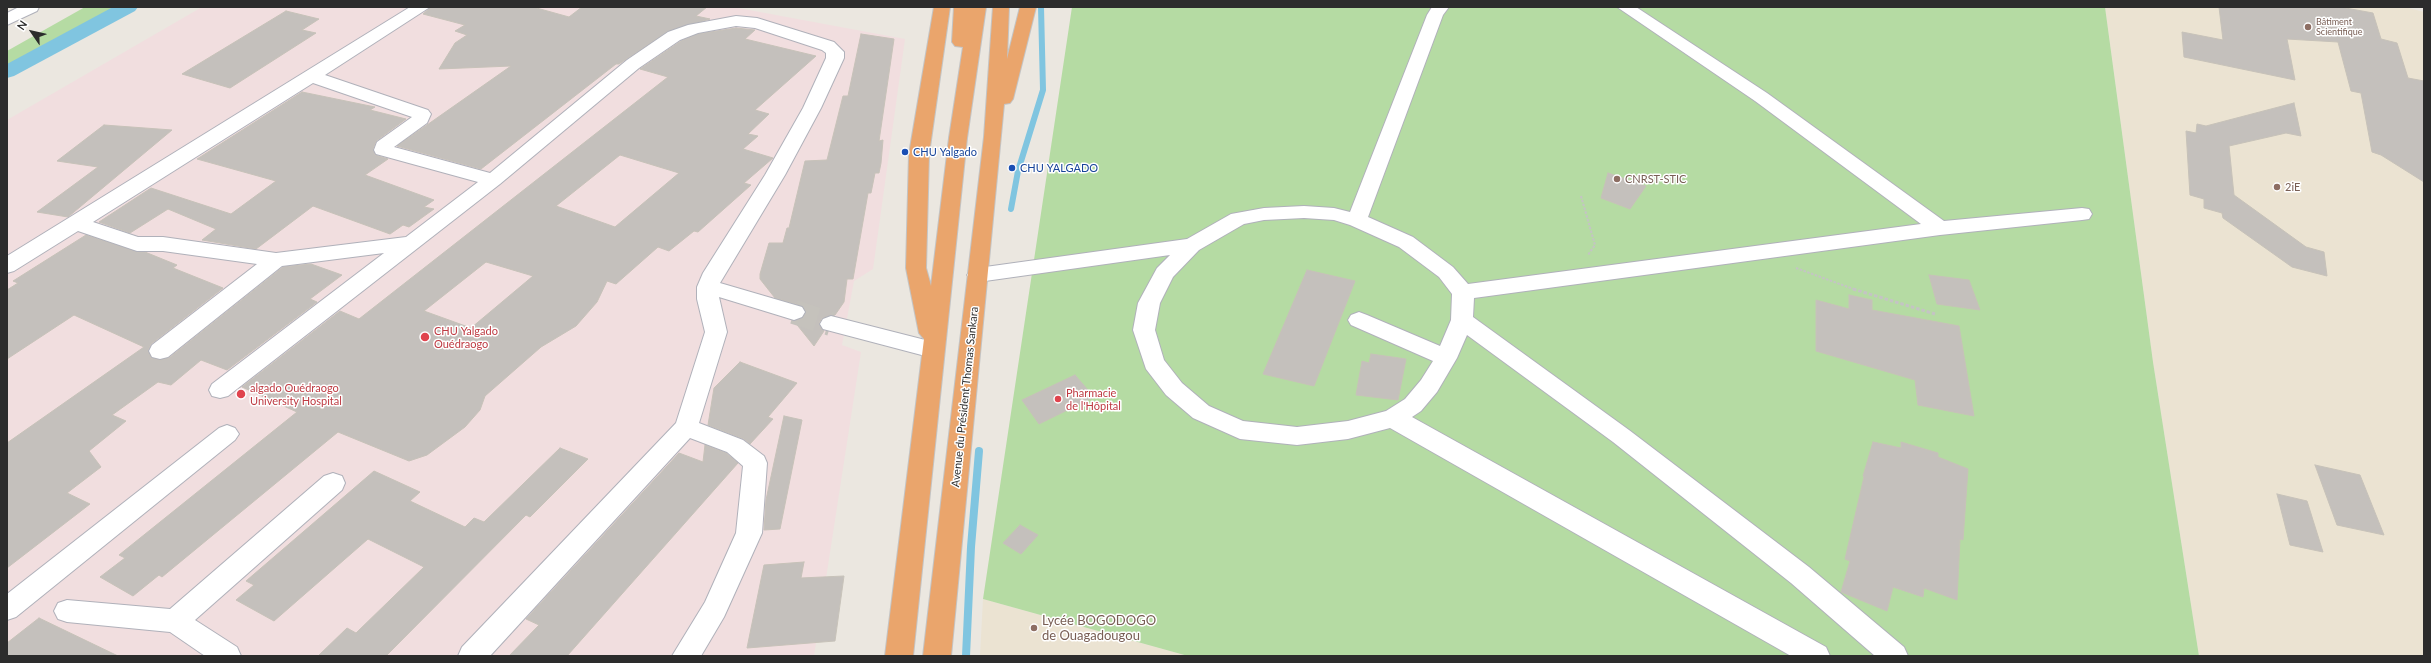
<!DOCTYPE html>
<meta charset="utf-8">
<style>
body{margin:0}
#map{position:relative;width:2431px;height:663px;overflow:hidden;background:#ebe7e0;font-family:Lato,sans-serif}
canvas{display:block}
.frame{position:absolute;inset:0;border:8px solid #2c2c2c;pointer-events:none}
.north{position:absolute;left:12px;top:12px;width:40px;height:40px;-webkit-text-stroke:3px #fff;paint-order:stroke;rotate:304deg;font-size:11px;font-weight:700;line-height:16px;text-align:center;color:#2c2c2c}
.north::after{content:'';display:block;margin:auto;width:14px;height:18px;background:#2c2c2c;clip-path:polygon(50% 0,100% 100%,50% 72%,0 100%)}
</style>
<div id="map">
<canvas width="2431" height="663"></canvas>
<div class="frame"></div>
<div class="north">N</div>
</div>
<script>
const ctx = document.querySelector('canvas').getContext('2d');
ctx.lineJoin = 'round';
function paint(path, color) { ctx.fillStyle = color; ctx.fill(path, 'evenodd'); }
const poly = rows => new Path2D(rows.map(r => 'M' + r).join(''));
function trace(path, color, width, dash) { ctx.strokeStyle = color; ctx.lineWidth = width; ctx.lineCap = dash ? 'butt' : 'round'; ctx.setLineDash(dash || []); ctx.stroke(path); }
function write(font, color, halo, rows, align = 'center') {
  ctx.font = font + ' Lato,sans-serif'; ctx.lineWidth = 3; ctx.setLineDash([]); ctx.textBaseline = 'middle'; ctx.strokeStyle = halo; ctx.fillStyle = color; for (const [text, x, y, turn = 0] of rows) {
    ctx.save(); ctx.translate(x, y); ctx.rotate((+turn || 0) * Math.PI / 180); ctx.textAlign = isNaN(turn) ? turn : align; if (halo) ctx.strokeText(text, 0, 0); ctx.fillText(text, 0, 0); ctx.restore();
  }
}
const education = poly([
 [2105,7,2405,7,2424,12,2424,656,2199,656,2153,362],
 [983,599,1188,656,980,656]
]);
const medical = poly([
 [202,7,733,7,905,39,873,269,854,281,842,345,861,352,814,656,7,656,7,120]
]);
const green = poly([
 [85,7,139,7,7,74,7,51],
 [1072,7,2105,7,2153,362,2199,656,1188,656,983,599]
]);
const streamFar1 = poly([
 [1011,209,1018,171,1043,90,1041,7]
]);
const stream = poly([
 [966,656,971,547,979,451]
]);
const canal = poly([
 [113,7,138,7,135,11,14,76,7,78,7,64,113,7]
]);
const building = poly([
 [431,7,533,7,569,17,582,7,707,7,696,16,710,19,668,31,619,64,616,64,481,169,397,146,511,66,439,69,455,43,467,35,455,31,465,25,423,14,431,7],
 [2219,7,2340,7,2373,13,2381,39,2397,43,2408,78,2424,81,2424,182,2381,155,2372,152,2361,93,2351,91,2338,42,2287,39,2295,80,2184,57,2182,32,2223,40,2219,7],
 [286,11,319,19,302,30,316,33,230,88,182,74,286,11],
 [736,28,755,30,745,39,816,56,755,110,769,114,748,134,758,136,743,149,773,158,744,183,751,185,698,232,694,231,669,251,658,247,616,284,607,281,597,302,576,326,541,347,485,396,480,410,465,427,427,455,409,461,338,432,162,577,159,575,133,596,100,577,125,558,119,555,297,412,242,387,340,311,359,319,668,77,640,69,681,41,698,34,736,28],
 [620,155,679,173,615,227,556,206,620,155],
 [486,262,533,276,471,328,424,311,486,262],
 [861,34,894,39,879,141,883,140,881,163,879,173,875,173,871,193,868,193,853,279,847,279,844,302,835,315,822,318,819,323,824,331,814,346,794,321,803,318,806,313,803,306,775,298,760,279,760,274,769,243,783,243,787,228,789,228,805,161,827,160,843,96,848,96,861,34],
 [302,92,375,107,370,110,406,119,376,141,373,149,375,155,388,159,365,175,434,200,424,207,434,209,409,227,403,225,390,234,313,206,256,249,202,240,216,229,168,209,130,233,99,222,151,188,231,214,276,181,197,159,302,92],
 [2294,103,2301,136,2286,133,2229,146,2234,195,2306,247,2324,252,2327,276,2292,267,2223,218,2222,213,2204,208,2204,199,2190,195,2186,131,2196,133,2197,124,2206,126,2294,103],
 [104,125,172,130,68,217,37,212,98,167,57,161,104,125],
 [1608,173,1646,186,1630,209,1601,198,1608,173],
 [86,235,137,252,145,252,177,265,173,268,223,288,151,344,148,350,151,358,160,360,169,358,283,267,311,264,342,275,310,299,317,302,227,370,201,360,171,385,158,382,112,415,126,421,89,451,101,467,67,493,90,504,7,568,7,443,144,347,74,315,7,359,7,290,18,283,13,281,86,235],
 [1307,270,1355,281,1314,386,1263,374,1307,270],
 [1929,275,1969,280,1980,310,1937,304,1929,275],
 [1849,295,1872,300,1872,310,1959,326,1974,416,1918,405,1915,380,1816,351,1816,300,1849,309,1849,295],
 [1371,354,1406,359,1398,400,1356,395,1362,361,1369,363,1371,354],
 [740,362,797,383,768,417,773,419,750,444,744,439,708,425,714,388,740,362],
 [1075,375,1094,397,1039,424,1022,400,1075,375],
 [784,416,802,420,780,529,764,530,766,500,784,416],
 [1873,442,1901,448,1901,442,1938,453,1938,457,1968,469,1963,540,1960,539,1957,600,1924,588,1923,597,1893,587,1887,611,1841,592,1850,561,1845,559,1864,477,1863,476,1873,442],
 [705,445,726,453,738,463,567,656,509,656,539,625,526,619,679,453,703,462,705,445],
 [560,448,588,459,530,517,526,515,386,656,318,656,347,628,356,633,424,567,368,539,274,621,236,600,254,585,246,581,374,471,420,492,410,501,465,527,474,518,484,522,560,448],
 [2315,465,2360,475,2384,535,2337,525,2315,465],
 [2277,494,2307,501,2323,552,2290,545,2277,494],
 [1020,525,1038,535,1021,554,1003,543,1020,525],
 [804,562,801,578,844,576,835,641,747,648,764,565,804,562],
 [39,618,118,656,7,656,7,643,39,618]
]);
const minorTunnel = poly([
 [794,312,831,324]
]);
const pathFar1 = poly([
 [1581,196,1595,245,1588,255],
 [1796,268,1856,290]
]);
const path = poly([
 [1853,289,1935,314]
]);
const minor = poly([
 [19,7,39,7,37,11,7,25,7,13,19,7],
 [410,7,430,7,325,75,428,110,431,114,427,123,394,147,490,173,627,60,668,32,688,25,736,16,757,18,834,42,844,52,844,58,821,108,785,175,720,283,802,307,805,312,802,317,794,320,719,297,727,332,699,423,743,440,764,456,767,463,762,533,724,617,701,656,672,656,705,602,736,533,743,466,727,452,690,438,490,656,458,656,462,647,676,423,705,332,697,299,697,287,703,273,765,175,803,108,826,58,826,53,822,50,755,28,736,26,698,33,680,40,639,68,500,184,228,396,220,398,212,396,209,390,212,384,384,253,282,266,168,357,160,359,152,357,149,351,152,345,257,264,163,251,137,251,78,231,14,271,7,273,7,256,410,7],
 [313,83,412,117,377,142,374,150,376,154,478,182,406,237,276,253,163,237,138,237,93,222,313,83],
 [1432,7,1449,7,1443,15,1368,217,1413,237,1453,267,1468,284,1921,224,1755,101,1617,7,1636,7,1767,93,1944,221,2082,208,2089,209,2092,214,2089,219,2082,220,1940,235,1474,298,1473,317,1629,430,1809,567,1904,647,1908,656,1875,656,1791,583,1613,442,1467,335,1457,358,1437,392,1421,411,1412,417,1826,647,1830,656,1791,656,1390,428,1348,439,1297,445,1240,439,1193,418,1166,395,1146,369,1133,330,1138,303,1157,268,1170,255,978,282,971,280,967,275,971,270,978,268,1187,239,1231,214,1264,208,1304,206,1334,208,1350,212,1427,15,1432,7],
 [1304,218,1334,220,1350,225,1399,247,1439,277,1452,294,1451,320,1440,346,1367,315,1359,312,1351,315,1348,320,1351,325,1433,361,1421,380,1405,399,1386,411,1348,421,1297,427,1243,421,1209,406,1182,383,1164,360,1155,330,1160,303,1173,277,1199,250,1244,224,1264,220,1304,218],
 [831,316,941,344,944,350,941,356,933,358,823,329,820,324,823,319,831,316],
 [227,425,235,428,239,434,235,440,16,617,7,620,7,594,219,428,227,425],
 [333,473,342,476,345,483,342,490,195,620,237,647,241,656,205,656,170,632,67,622,58,619,54,611,58,603,67,600,170,609,324,476,333,473]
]);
const highway = poly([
 [934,7,950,7,929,154,926,268,931,286,949,138,963,47,955,46,952,42,954,7,986,7,967,138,913,656,885,656,924,339,919,333,906,268,909,154,934,7],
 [993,7,1009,7,1007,59,1020,7,1036,7,1013,99,1010,103,1004,104,951,656,923,656,984,137,993,7]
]);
const markers = [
 [2308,27,4,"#8d6e63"],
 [905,152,4,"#1a4fb4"],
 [1012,168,4,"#1a4fb4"],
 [1617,179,4,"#8d6e63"],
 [2277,187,4,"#8d6e63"],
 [425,337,5,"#e0444e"],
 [241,394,5,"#e0444e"],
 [1058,399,4,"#e0444e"],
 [1034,628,4,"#8d6e63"]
];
const farEducationnames = [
 ["Bâtiment",2316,22],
 ["Scientifique",2316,32]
];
const transitNames = [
 ["CHU Yalgado",913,152],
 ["CHU YALGADO",1020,168]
];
const educationNames = [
 ["CNRST-STIC",1625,179],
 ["2iE",2285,187]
];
const healthNames = [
 ["CHU Yalgado",434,331],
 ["Ouédraogo",434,344],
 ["algado Ouédraogo",250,388],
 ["University Hospital",250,401],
 ["Pharmacie",1066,393],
 ["de l'Hôpital",1066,406]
];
const streetNames = [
 ["Avenue du Président Thomas Sankara",965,397,-84]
];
const nearEducationnames = [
 ["Lycée BOGODOGO",1042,621],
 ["de Ouagadougou",1042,636]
];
paint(education, '#ebe3d2');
paint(medical, '#f1dedf');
paint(green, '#b5dba3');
trace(streamFar1, '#80c5e0', 6);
trace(stream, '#80c5e0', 8);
paint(canal, '#80c5e0');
paint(building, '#c4c0bc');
trace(building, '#c7c2b9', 1);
trace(minorTunnel, '#c5c2bc', 24, [24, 12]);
trace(minor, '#b0b1ba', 2);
trace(highway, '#c4c4c4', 2);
trace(pathFar1, '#c4c4c4', 2, [2.5, 1.5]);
trace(path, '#c4c4c4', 3, [3.5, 2]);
paint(minor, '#fff');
paint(highway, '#eaa56c');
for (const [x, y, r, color] of markers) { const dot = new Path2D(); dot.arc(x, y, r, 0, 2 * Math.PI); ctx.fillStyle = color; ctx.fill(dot); trace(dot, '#fff', 1.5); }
write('9px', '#785e54', '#fff', farEducationnames, 'left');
write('11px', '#164399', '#fff', transitNames, 'left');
write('11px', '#785e54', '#fff', educationNames, 'left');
write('11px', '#be3a42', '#fff', healthNames, 'left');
write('11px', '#2c2c2c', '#fff', streetNames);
write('13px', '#785e54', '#fff', nearEducationnames, 'left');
</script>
